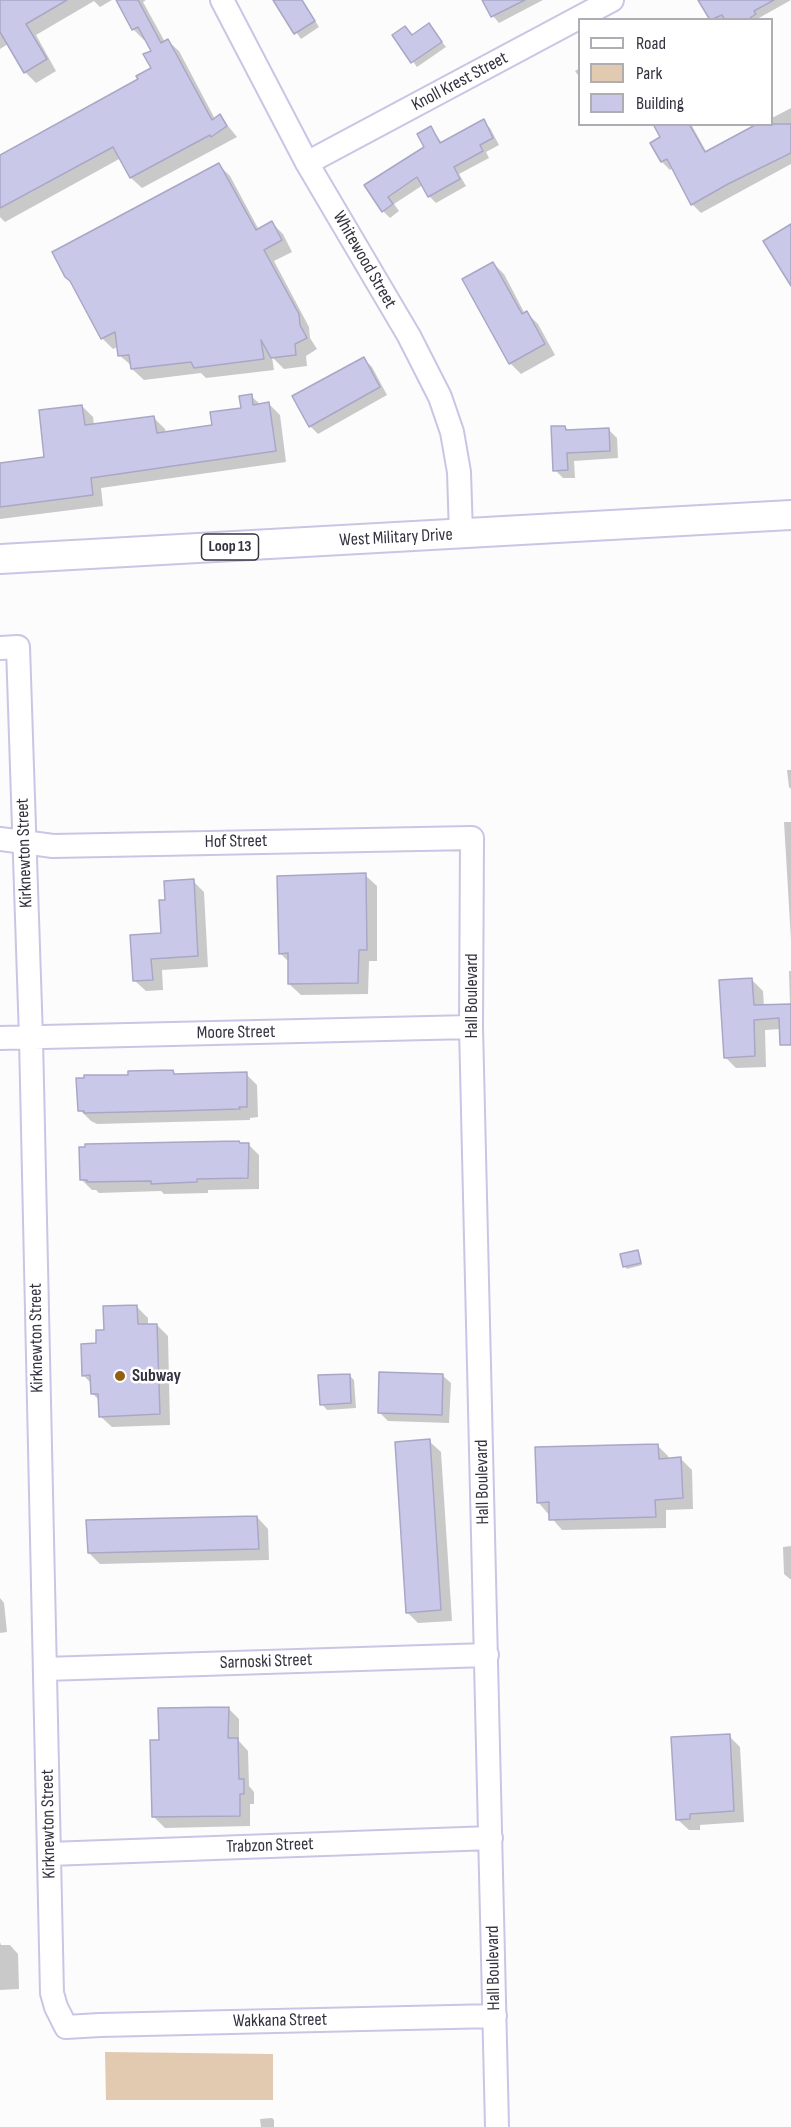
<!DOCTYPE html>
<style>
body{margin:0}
#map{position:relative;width:791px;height:2127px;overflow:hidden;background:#fcfcfc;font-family:"Sofia Sans Condensed",sans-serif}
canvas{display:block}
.legend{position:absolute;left:578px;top:18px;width:195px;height:108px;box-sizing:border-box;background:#fff;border:2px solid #aeadb2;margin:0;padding:8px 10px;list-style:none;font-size:18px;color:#34323f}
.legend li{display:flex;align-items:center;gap:12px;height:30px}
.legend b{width:30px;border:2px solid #aeadb2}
</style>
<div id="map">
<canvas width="791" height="2127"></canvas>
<ul class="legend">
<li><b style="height:8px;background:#fff"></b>Road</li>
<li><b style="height:16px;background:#e1cab0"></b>Park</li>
<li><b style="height:16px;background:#cac8e9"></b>Building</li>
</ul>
</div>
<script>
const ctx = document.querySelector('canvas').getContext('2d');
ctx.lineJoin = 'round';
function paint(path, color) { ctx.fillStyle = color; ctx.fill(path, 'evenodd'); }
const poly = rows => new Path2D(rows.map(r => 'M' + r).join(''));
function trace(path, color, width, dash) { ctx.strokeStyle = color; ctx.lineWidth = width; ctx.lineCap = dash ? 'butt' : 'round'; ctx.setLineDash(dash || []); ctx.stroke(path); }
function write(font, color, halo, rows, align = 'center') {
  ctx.font = font + ' "Sofia Sans Condensed",sans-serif'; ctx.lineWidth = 5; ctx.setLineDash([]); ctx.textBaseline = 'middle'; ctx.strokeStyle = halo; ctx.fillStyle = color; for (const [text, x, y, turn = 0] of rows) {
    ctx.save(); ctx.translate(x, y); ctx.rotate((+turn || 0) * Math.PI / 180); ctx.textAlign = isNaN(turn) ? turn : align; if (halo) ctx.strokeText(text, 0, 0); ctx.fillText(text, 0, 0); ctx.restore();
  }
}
const green = poly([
 [105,2052,273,2054,273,2100,106,2100]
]);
const shadow = poly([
 [0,0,112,0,100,7,94,1,36,35,56,71,36,83,25,72,8,44,0,49],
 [117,0,146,0,143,2,165,42,168,41,179,51,215,119,220,116,237,137,142,188,131,178,121,158,5,222,0,217,0,156,140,80,153,69,153,51,146,39,144,40,133,29],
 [278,0,302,0,319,27,301,39,275,2],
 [484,0,543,0,499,23,493,16],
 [705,0,791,0,759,18,760,20,712,20,701,2],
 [429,25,446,47,417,67,394,36,405,28,413,36],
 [580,68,580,78,575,71],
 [791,108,791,164,701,213,692,204,673,168,670,170,662,162,662,138,656,124,691,124,707,153,772,124,772,118],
 [483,121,490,128,499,145,486,152,489,158,459,174,466,186,436,203,429,196,423,185,394,204,399,211,390,218,383,211,366,186,426,147,431,128,442,143],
 [219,165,230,176,259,230,272,223,283,234,292,252,274,261,309,327,310,338,317,349,306,356,307,366,284,369,272,357,274,370,206,378,201,373,144,380,132,369,132,366,119,355,118,347,113,349,102,338],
 [493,263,504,274,525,314,527,313,538,324,555,355,521,374,510,363],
 [363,358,372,367,387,395,318,434,310,426],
 [251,396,261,405,269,404,280,415,286,462,101,488,103,506,0,519,0,464,46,459,82,406,93,417,94,425,154,418,165,429,166,433,214,426,242,409],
 [565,427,569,431,608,429,617,438,618,458,574,461,575,478,563,478,555,470],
 [787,770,791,770,791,789,789,787],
 [784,822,791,822,791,940],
 [365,875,377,886,377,961,369,961,368,994,301,995,289,984,289,962,280,953],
 [193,881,204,892,208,967,162,970,163,990,146,991,134,980,162,934,166,901],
 [789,971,791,971,791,1043,781,1029,765,1030,766,1067,736,1068,725,1057,752,980,763,991,764,1006,790,1005],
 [173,1072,176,1075,246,1074,257,1085,258,1117,250,1118,250,1120,97,1124,91,1121,80,1110],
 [248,1144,259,1155,259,1189,208,1190,208,1193,164,1194,161,1191,99,1193,96,1190,92,1190,81,1179,86,1148],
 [638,1252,642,1265,627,1269,624,1266],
 [137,1307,148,1318,148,1326,157,1325,168,1336,170,1425,112,1427,100,1416,100,1401,92,1393,92,1384,83,1375,97,1344,106,1332],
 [349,1375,354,1380,356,1408,327,1410,322,1404],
 [442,1375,451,1383,449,1423,388,1421,380,1413],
 [429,1441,441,1452,452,1621,418,1623,407,1612],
 [657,1445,668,1456,669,1460,681,1459,692,1470,693,1509,666,1510,666,1528,562,1530,538,1502],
 [257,1517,268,1529,269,1560,100,1564,89,1553],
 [791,1546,791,1579,790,1579,784,1574,783,1547],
 [0,1598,4,1603,7,1632,0,1633],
 [228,1708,239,1719,239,1741,248,1751,249,1786,254,1792,254,1804,250,1804,250,1826,165,1828,154,1817,161,1741],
 [729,1736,740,1747,744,1822,700,1825,700,1830,689,1830,677,1819],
 [0,1942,1,1945,10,1945,18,1954,19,1989,0,1990],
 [272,2118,274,2120,274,2127,261,2127,260,2119]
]);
const building = poly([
 [0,0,67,0,26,24,47,59,24,73,0,32,0,0],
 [116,0,138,0,161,43,168,39,212,120,220,114,227,126,211,137,210,135,130,178,113,147,0,208,0,155,138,79,136,76,151,68,143,54,151,51,138,27,132,30,116,0],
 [273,0,302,0,315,21,294,34,273,0],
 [482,0,525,0,491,17,482,0],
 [698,0,774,0,754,11,756,14,747,20,725,20,722,15,710,20,698,0],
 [429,23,442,42,411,63,392,35,405,26,412,35,429,23],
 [484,119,493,138,480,145,483,151,454,167,460,179,428,197,417,177,388,197,393,204,382,212,364,185,424,147,417,134,431,126,440,143,484,119],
 [653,124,689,124,705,152,757,124,791,124,791,153,728,184,691,205,667,159,661,162,650,143,660,137,653,124],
 [219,163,256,230,272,221,282,240,264,250,299,314,300,325,307,338,295,344,296,355,271,358,261,340,264,359,194,368,191,362,131,369,129,355,118,356,115,332,101,339,70,281,65,277,52,252,219,163],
 [791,224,791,286,763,241,791,224],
 [493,262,522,314,527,311,545,344,509,364,462,279,493,262],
 [364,357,380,387,309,427,292,396,364,357],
 [252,394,253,405,269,402,276,451,91,478,93,495,0,507,0,463,44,457,39,410,82,405,85,425,154,416,157,433,212,425,210,412,241,408,239,396,252,394],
 [551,426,565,426,566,430,609,428,610,451,567,453,568,470,553,471,551,426],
 [366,873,367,950,359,950,358,983,288,984,288,953,279,954,277,876,366,873],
 [194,879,198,956,151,959,153,980,133,981,130,935,161,933,159,900,165,900,164,881,194,879],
 [752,978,754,1005,791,1004,791,1045,780,1045,779,1018,754,1020,755,1056,724,1058,719,980,752,978],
 [173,1070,174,1074,247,1072,247,1107,239,1107,240,1109,172,1111,84,1113,84,1111,78,1111,76,1078,84,1078,84,1075,128,1075,128,1071,173,1070],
 [239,1141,240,1143,249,1143,248,1178,197,1179,197,1182,151,1184,151,1181,87,1182,87,1180,80,1180,79,1147,85,1147,85,1144,239,1141],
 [638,1250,641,1263,623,1267,620,1254,638,1250],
 [137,1305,138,1324,157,1324,160,1414,99,1417,98,1394,91,1394,90,1375,82,1376,81,1344,96,1343,96,1330,104,1330,103,1306,137,1305],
 [379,1372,443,1374,442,1415,378,1413,379,1372],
 [350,1374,351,1403,320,1405,318,1375,350,1374],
 [430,1439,441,1610,406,1613,395,1442,430,1439],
 [658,1444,659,1459,681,1457,683,1498,655,1500,656,1517,549,1520,549,1502,537,1503,535,1447,658,1444],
 [257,1516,259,1549,88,1553,86,1520,257,1516],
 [229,1707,228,1738,238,1738,239,1779,244,1779,244,1794,240,1794,240,1816,152,1817,150,1740,159,1740,158,1708,229,1707],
 [730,1734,734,1811,690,1814,690,1819,676,1820,671,1737,730,1734]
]);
const minor = poly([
 [222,0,307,163,409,336,440,397,452,432,459,472,461,534],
 [307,163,612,0],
 [0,648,18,647,31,1038,52,1993,56,2007,66,2027,100,2025,495,2016],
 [0,839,53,846,472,838,471,1027,497,2127],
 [0,1038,471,1027],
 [45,1669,487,1655],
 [49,1854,491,1838]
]);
const major = poly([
 [0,559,791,515]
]);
const markers = [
 [120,1376,6,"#925f10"]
];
const shields = [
 [230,547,57]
];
const shieldNames = [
 ["Loop 13",230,547]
];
const streetNames = [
 ["Knoll Krest Street",460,82,-28],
 ["Whitewood Street",364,260,60],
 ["West Military Drive",396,538,-3],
 ["Hof Street",236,842,-1],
 ["Kirknewton Street",25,853,-92],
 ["Hall Boulevard",472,996,-90],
 ["Moore Street",236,1033,-1],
 ["Kirknewton Street",37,1338,-91],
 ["Hall Boulevard",483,1482,-91],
 ["Sarnoski Street",266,1662,-2],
 ["Kirknewton Street",49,1824,-91],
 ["Trabzon Street",270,1846,-2],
 ["Hall Boulevard",494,1968,-91],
 ["Wakkana Street",280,2021,-1]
];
const poiNames = [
 ["Subway",132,1376]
];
paint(green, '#e1cab0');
paint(shadow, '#0003');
paint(building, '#cac8e9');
trace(building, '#a9a7c6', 1.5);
trace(minor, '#c8c6e5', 26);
trace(major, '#c8c6e5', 32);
trace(minor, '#fff', 22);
trace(major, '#fff', 28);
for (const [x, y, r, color] of markers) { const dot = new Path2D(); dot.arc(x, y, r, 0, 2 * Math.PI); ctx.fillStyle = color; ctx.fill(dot); trace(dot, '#fff', 2); }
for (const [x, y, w] of shields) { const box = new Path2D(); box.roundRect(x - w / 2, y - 13, w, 26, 4.5); ctx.fillStyle = '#fff'; ctx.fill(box); trace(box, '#34323f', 1.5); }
write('bold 16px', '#34323f', null, shieldNames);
write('18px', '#34323f', '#fff', streetNames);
write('bold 18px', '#34323f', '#fff', poiNames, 'left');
</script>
